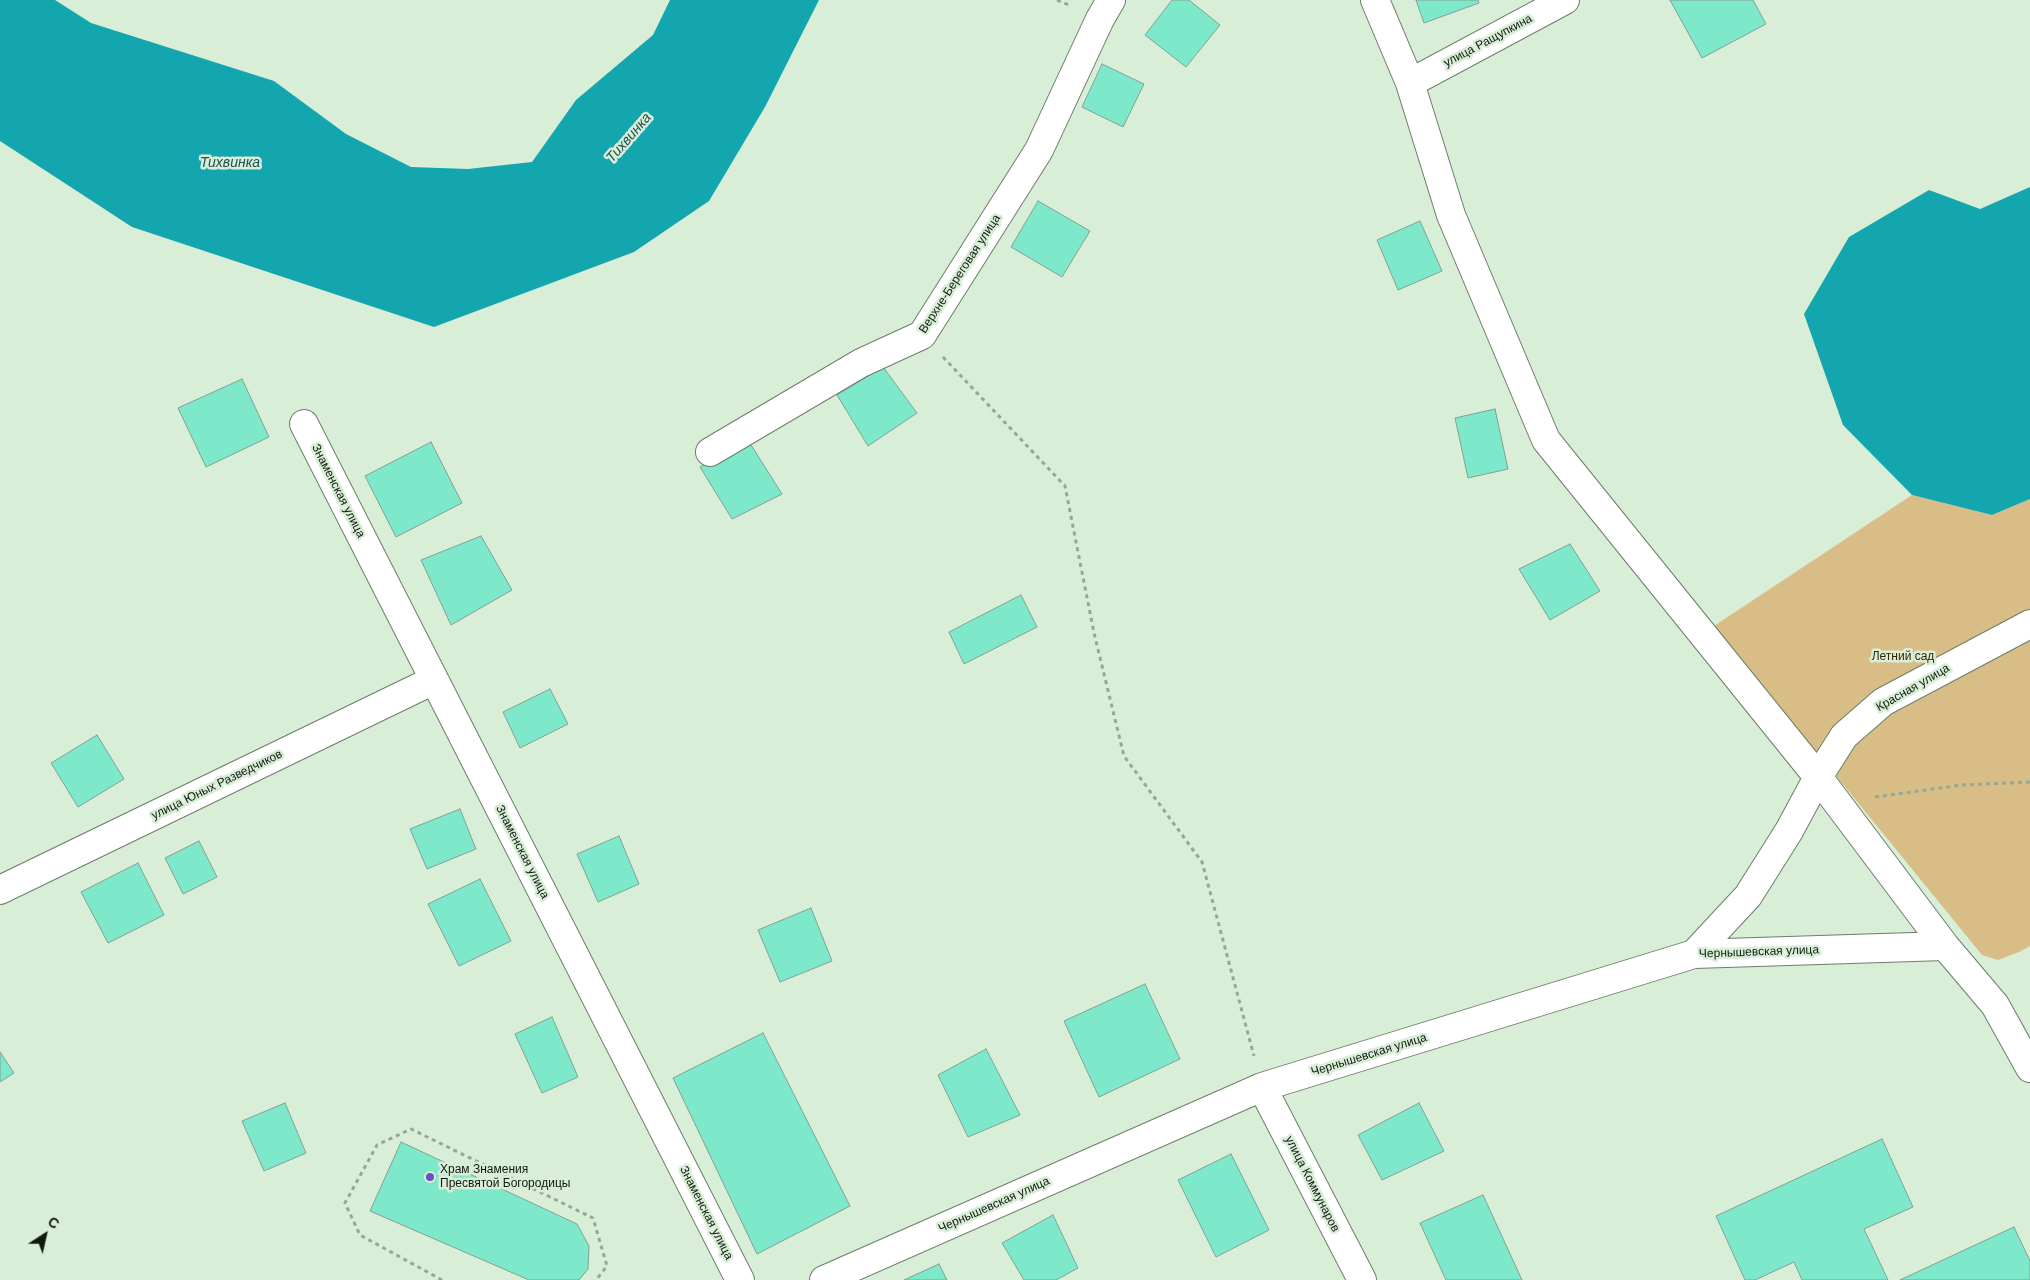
<!DOCTYPE html>
<meta charset="utf-8">
<style>
body{margin:0}
#map{position:relative;width:2030px;height:1280px;overflow:hidden;background:#d9eed7;font-family:Helvetica,sans-serif}
canvas{display:block}
.north{position:absolute;left:20px;top:1210px;width:50px;height:50px;-webkit-text-stroke:4px #d9eed7;paint-order:stroke;rotate:35deg;font-size:14px;font-weight:700;line-height:20px;text-align:center;color:#121912}
.north::after{content:'';display:block;margin:auto;width:18px;height:22px;background:#121912;clip-path:polygon(50% 0,100% 100%,50% 72%,0 100%)}
</style>
<div id="map">
<canvas width="2030" height="1280"></canvas>
<div class="north">С</div>
</div>
<script>
const ctx = document.querySelector('canvas').getContext('2d');
ctx.lineJoin = 'round';
function paint(path, color) { ctx.fillStyle = color; ctx.fill(path, 'evenodd'); }
const poly = rows => new Path2D(rows.map(r => 'M' + r).join(''));
function trace(path, color, width, dash) { ctx.strokeStyle = color; ctx.lineWidth = width; ctx.lineCap = dash ? 'butt' : 'round'; ctx.setLineDash(dash || []); ctx.stroke(path); }
function write(font, color, halo, rows, align = 'center') {
  ctx.font = font + ' Helvetica,sans-serif'; ctx.lineWidth = 5; ctx.setLineDash([]); ctx.textBaseline = 'middle'; ctx.strokeStyle = halo; ctx.fillStyle = color; for (const [text, x, y, turn = 0] of rows) {
    ctx.save(); ctx.translate(x, y); ctx.rotate((+turn || 0) * Math.PI / 180); ctx.textAlign = isNaN(turn) ? turn : align; if (halo) ctx.strokeText(text, 0, 0); ctx.fillText(text, 0, 0); ctx.restore();
  }
}
const green = poly([
 [1912,495,1992,515,2030,499,2030,946,2019,952,1998,960,1982,955,1714,626]
]);
const water = poly([
 [0,0,55,0,91,23,274,81,346,134,411,167,468,169,532,162,576,100,653,35,670,0,819,0,765,107,709,201,634,252,434,327,132,227,0,141],
 [2030,187,2030,499,1992,515,1912,495,1843,425,1804,314,1849,237,1929,190,1980,209]
]);
const building = poly([
 [1172,0,1189,0,1220,25,1186,67,1145,35,1172,0],
 [1416,0,1478,0,1479,3,1424,23,1416,0],
 [1670,0,1753,0,1766,24,1702,58,1670,0],
 [1102,64,1144,84,1123,127,1082,107,1102,64],
 [1038,201,1090,231,1062,277,1011,247,1038,201],
 [1420,221,1442,271,1398,290,1377,240,1420,221],
 [883,367,917,413,868,446,837,395,883,367],
 [242,379,269,437,206,467,178,408,242,379],
 [1495,409,1508,469,1468,478,1455,418,1495,409],
 [431,442,462,503,396,537,365,476,431,442],
 [751,445,782,494,732,519,700,467,751,445],
 [481,536,512,590,451,625,421,560,481,536],
 [1570,544,1600,591,1550,620,1519,569,1570,544],
 [1021,595,1037,627,964,664,949,632,1021,595],
 [550,689,568,724,520,748,503,712,550,689],
 [97,735,124,779,78,807,51,763,97,735],
 [460,809,476,849,427,869,410,829,460,809],
 [619,836,639,884,598,902,577,854,619,836],
 [199,841,217,877,183,894,165,858,199,841],
 [138,863,164,915,108,943,81,892,138,863],
 [480,879,511,941,459,966,428,904,480,879],
 [811,908,832,961,780,982,758,930,811,908],
 [1145,984,1180,1059,1099,1097,1064,1021,1145,984],
 [552,1017,578,1077,542,1093,515,1034,552,1017],
 [763,1033,850,1206,757,1254,673,1078,763,1033],
 [986,1049,1020,1115,968,1137,938,1075,986,1049],
 [0,1052,14,1073,0,1082,0,1052],
 [285,1103,306,1153,264,1171,242,1121,285,1103],
 [1419,1103,1444,1151,1382,1180,1358,1135,1419,1103],
 [1882,1139,1913,1207,1864,1229,1888,1280,1802,1280,1794,1262,1755,1280,1745,1280,1716,1216,1882,1139],
 [401,1142,577,1224,589,1246,588,1269,579,1280,529,1280,370,1211,401,1142],
 [1231,1154,1269,1230,1216,1257,1178,1180,1231,1154],
 [1483,1195,1522,1280,1446,1280,1420,1223,1483,1195],
 [1053,1215,1078,1268,1056,1280,1024,1280,1002,1243,1053,1215],
 [2014,1227,2030,1261,2030,1280,1900,1280,2014,1227],
 [939,1264,947,1280,904,1280,939,1264]
]);
const path = poly([
 [1057,0,1071,6],
 [943,357,1065,486,1094,633,1124,756,1202,862,1254,1056],
 [1875,797,1962,785,2030,782],
 [442,1280,360,1235,345,1203,377,1145,411,1129,593,1218,607,1266,596,1280]
]);
const pedestrian = poly([
 [1818,777,1844,736,1883,702,2030,624]
]);
const minor = poly([
 [1375,0,1410,83,1451,215,1546,440,1818,777,1945,946,1995,1005,2030,1068],
 [1410,83,1565,0],
 [304,424,740,1280],
 [710,452,861,363,922,335,1039,150,1100,19,1111,0],
 [0,890,434,680],
 [1694,954,1748,896,1789,831,1818,777],
 [1262,1087,1362,1280],
 [824,1280,1262,1087,1694,954,1945,946]
]);
const markers = [
 [430,1177,5,"#6d4ec7"]
];
const streetNames = [
 ["улица Ращупкина",1488,41,-28],
 ["Верхне-Береговая улица",960,274,-57],
 ["Знаменская улица",338,491,63],
 ["Красная улица",1913,688,-30],
 ["улица Юных Разведчиков",217,785,-26],
 ["Знаменская улица",522,852,63],
 ["Чернышевская улица",1759,952,-2],
 ["Чернышевская улица",1369,1055,-17],
 ["улица Коммунаров",1312,1184,63],
 ["Чернышевская улица",994,1205,-24],
 ["Знаменская улица",706,1213,63]
];
const parkNames = [
 ["Летний сад",1903,657]
];
const poiNames = [
 ["Храм Знамения",440,1170],
 ["Пресвятой Богородицы",440,1184]
];
const waterNames = [
 ["Тихвинка",629,138,-49],
 ["Тихвинка",230,163]
];
paint(green, '#d8bd86');
paint(water, '#14a6af');
paint(building, '#7ee9ca');
trace(building, '#81a096', 1);
trace(pedestrian, '#6c7e6a', 30);
trace(minor, '#6c7e6a', 30);
trace(path, '#96a795', 3, [4, 4]);
trace(pedestrian, '#fff', 28);
trace(minor, '#fff', 28);
for (const [x, y, r, color] of markers) { const dot = new Path2D(); dot.arc(x, y, r, 0, 2 * Math.PI); ctx.fillStyle = color; ctx.fill(dot); trace(dot, '#d9eed7', 2); }
write('12px', '#121912', '#d9eed7', streetNames);
write('12px', '#362602', '#d9eed7', parkNames);
write('12px', '#121912', '#d9eed7', poiNames, 'left');
write('italic 14px', '#1b5054', '#d9eed7', waterNames);
</script>
